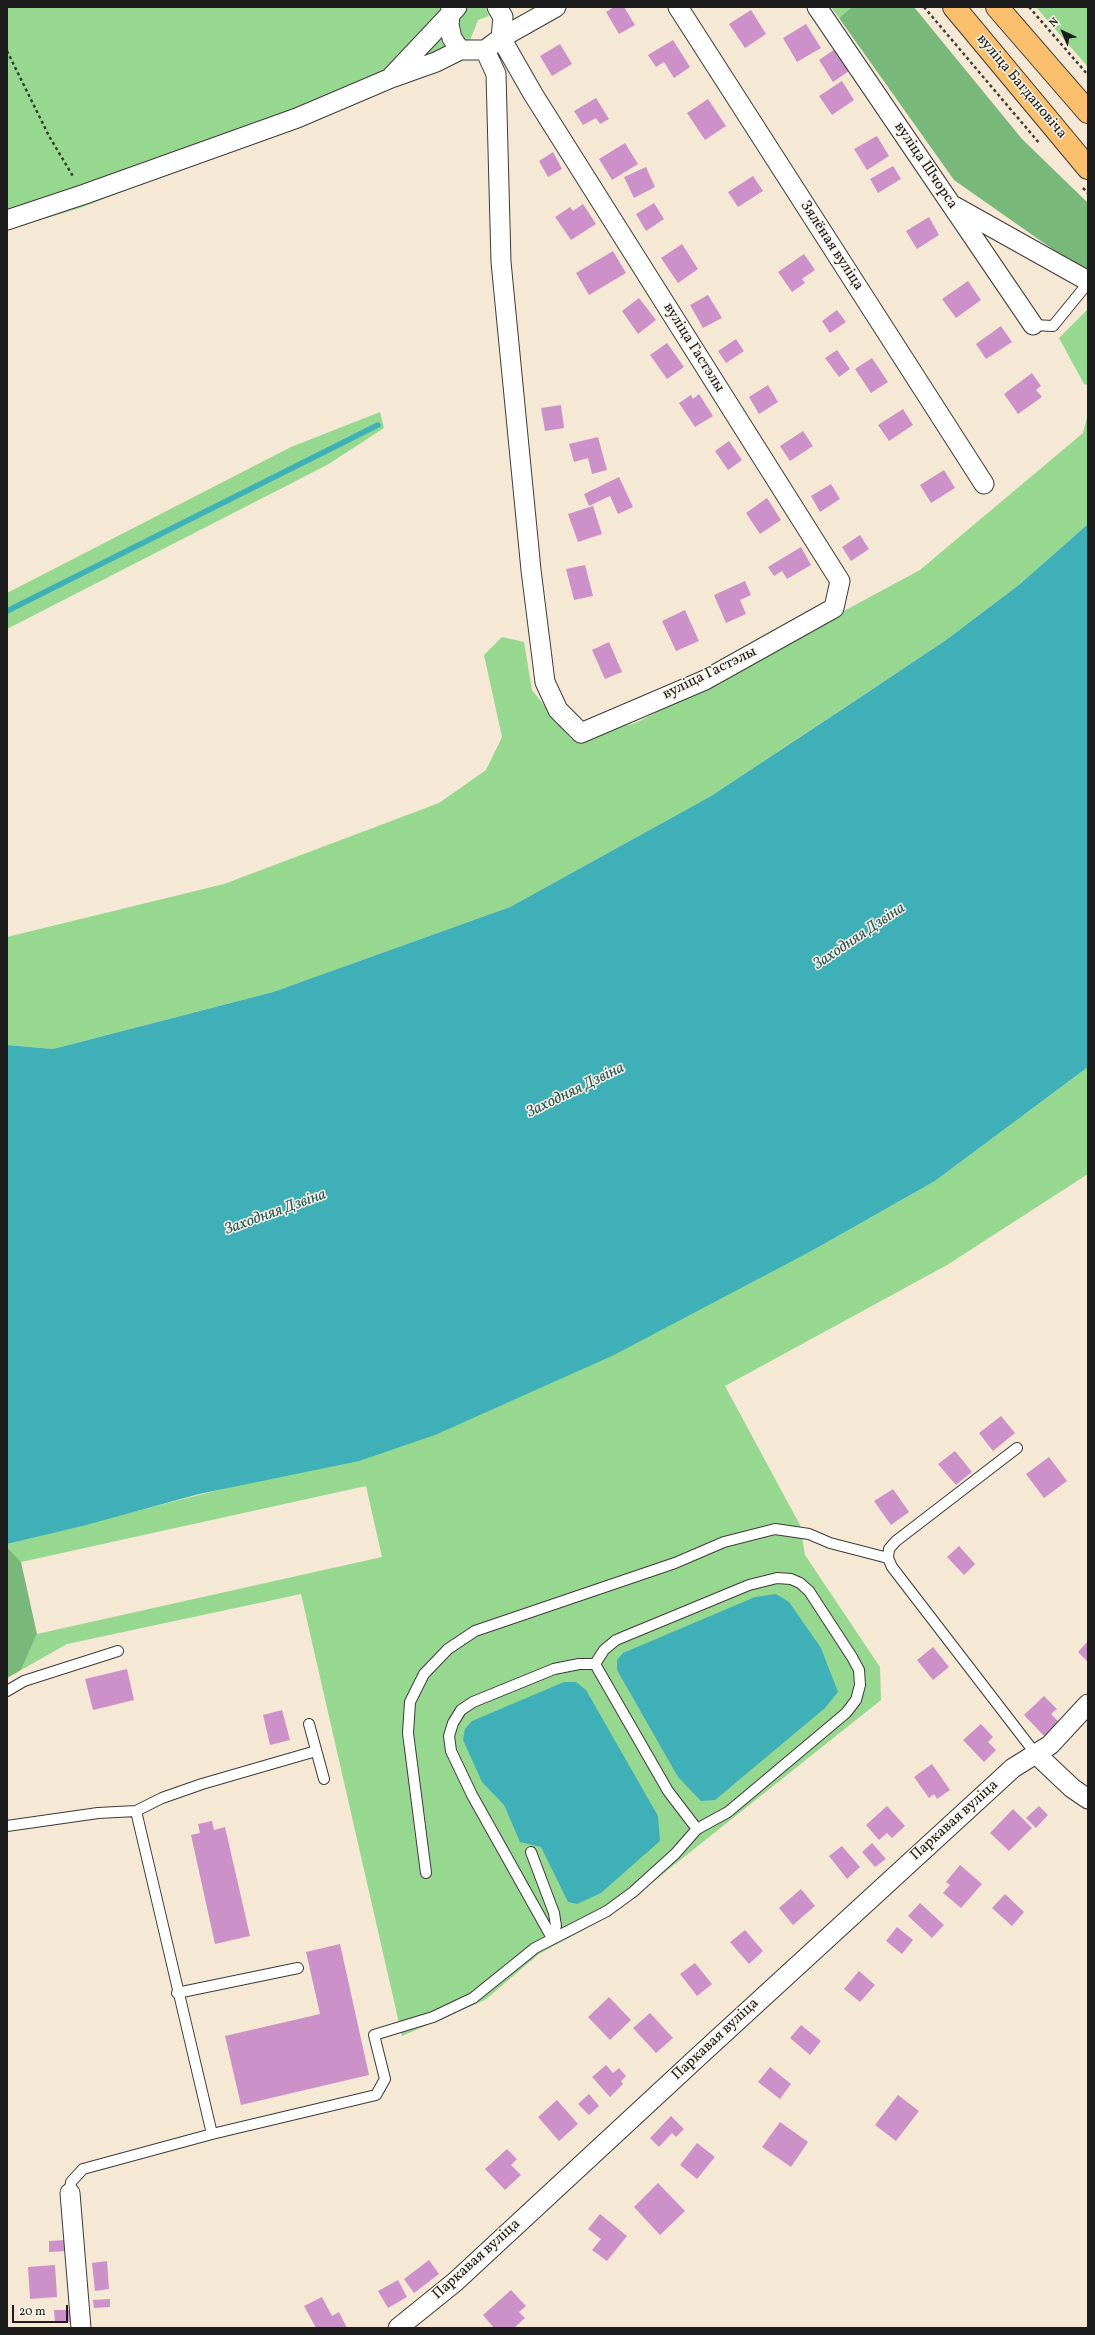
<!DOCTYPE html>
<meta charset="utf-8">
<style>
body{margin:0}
#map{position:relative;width:1095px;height:2335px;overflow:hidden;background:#f5e8d5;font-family:Vollkorn,serif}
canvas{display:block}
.frame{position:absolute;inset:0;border:8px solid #1c1c1c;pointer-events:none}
.north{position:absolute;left:1043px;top:12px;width:40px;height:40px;-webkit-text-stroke:3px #f7f3e8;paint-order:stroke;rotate:316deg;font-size:11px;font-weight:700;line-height:16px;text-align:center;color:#1c1c1c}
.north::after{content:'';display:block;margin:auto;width:14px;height:18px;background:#1c1c1c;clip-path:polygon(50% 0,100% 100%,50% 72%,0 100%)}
.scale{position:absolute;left:12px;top:2305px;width:56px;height:18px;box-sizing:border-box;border:2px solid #1c1c1c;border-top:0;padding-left:5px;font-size:12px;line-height:14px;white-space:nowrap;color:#1c1c1c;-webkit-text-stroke:3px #f7f3e8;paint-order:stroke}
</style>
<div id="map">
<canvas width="1095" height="2335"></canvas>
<div class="frame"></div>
<div class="north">N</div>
<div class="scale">20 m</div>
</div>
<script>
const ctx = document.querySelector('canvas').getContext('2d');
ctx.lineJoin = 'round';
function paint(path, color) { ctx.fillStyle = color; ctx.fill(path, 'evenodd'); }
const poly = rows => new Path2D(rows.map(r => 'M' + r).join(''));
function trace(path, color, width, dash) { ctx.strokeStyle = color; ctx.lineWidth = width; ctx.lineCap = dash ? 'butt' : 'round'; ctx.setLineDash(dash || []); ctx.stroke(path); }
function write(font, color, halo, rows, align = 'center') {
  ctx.font = font + ' Vollkorn,serif'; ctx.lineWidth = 3; ctx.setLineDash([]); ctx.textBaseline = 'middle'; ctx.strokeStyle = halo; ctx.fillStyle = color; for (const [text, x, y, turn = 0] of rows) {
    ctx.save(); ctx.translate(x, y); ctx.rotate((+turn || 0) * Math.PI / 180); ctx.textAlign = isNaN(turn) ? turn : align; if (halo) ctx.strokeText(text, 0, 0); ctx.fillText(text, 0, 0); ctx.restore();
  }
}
const green = poly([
 [7,7,485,7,489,16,478,20,462,61,80,208,7,230],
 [831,7,852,7,839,18],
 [1036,7,1088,7,1088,67],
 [1088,309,1088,385,1084,384,1059,338],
 [380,412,384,428,327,465,7,629,7,593,291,447],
 [1088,413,1088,524,1020,584,946,640,711,796,510,907,273,992,53,1049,7,1045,7,937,224,884,439,803,486,770,502,737,484,655,502,637,524,642,532,690,571,739,636,723,920,570,1083,433],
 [1088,1067,1088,1174,947,1265,725,1386,800,1525,805,1555,880,1667,881,1700,610,1916,539,1954,485,2000,402,2036,301,1594,67,1644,21,1670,37,1634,382,1557,366,1486,21,1562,7,1547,7,1544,254,1481,815,1249,935,1181]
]);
const forest = poly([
 [852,7,914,7,1022,139,1088,203,1088,274,954,180,839,18],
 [7,1547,21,1562,37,1634,21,1670,7,1678]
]);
const water = poly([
 [1088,524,1088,1067,935,1181,815,1249,614,1355,435,1435,359,1461,199,1494,86,1525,7,1544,7,1045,53,1049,273,992,510,907,711,796,841,710,946,640,1020,584],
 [776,1594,789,1602,821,1648,838,1692,825,1708,715,1800,701,1801,678,1777,617,1670,617,1660,623,1653,755,1597],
 [564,1682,576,1682,586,1690,658,1816,660,1841,601,1893,577,1904,568,1902,541,1847,520,1842,504,1805,482,1782,463,1740,465,1729,472,1721]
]);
const stream = poly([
 [7,611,378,425]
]);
const building = poly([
 [614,7,624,7,635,25,619,34,606,12],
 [751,10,766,34,745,48,729,24],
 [806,24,821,48,797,62,783,38],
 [673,40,690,67,674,78,664,62,656,67,648,55],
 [560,44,572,64,552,76,540,56],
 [835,49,849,71,833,82,819,60],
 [842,81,854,100,832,115,819,96],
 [596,98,609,119,600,124,596,118,583,125,574,111],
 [708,99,726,126,705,140,687,113],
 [877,136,889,156,867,170,854,149],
 [625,143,638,164,612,180,599,159],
 [553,152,562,169,548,177,539,161],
 [893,166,901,179,878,193,870,179],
 [646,167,655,187,634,198,624,177],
 [753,176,763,191,738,207,728,192],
 [654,203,664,219,646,231,636,214],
 [583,204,596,224,571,240,555,217,570,207,573,211],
 [929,217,939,235,917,249,906,231],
 [682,244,698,269,678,283,661,258],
 [613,251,626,273,589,295,576,273],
 [804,254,815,270,802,279,805,283,792,292,778,272],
 [968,281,981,300,956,318,942,299],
 [708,295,722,318,703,328,690,305],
 [639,298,656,320,638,334,622,311],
 [837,310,846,322,830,333,822,321],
 [1001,326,1012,342,986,359,976,344],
 [736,339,744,351,726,363,718,351],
 [667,343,684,367,667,379,650,355],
 [837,350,850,369,839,377,825,358],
 [872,358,888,382,871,393,855,369],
 [1032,373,1041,386,1036,390,1042,397,1018,414,1004,394],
 [768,385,778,402,759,414,749,397],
 [699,394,713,416,695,427,679,403,691,395,693,399],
 [561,405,564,428,545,431,541,408],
 [903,409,913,425,889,441,878,425],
 [803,431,813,446,790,461,780,446],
 [598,437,607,470,592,474,588,458,574,462,569,444],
 [729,441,742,460,728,470,715,451],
 [944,470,955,488,931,503,920,485],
 [619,477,633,507,618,514,610,496,589,506,584,494],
 [831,484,840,499,820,512,811,496],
 [767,498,781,520,760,534,746,513],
 [593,506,602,534,578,542,568,514],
 [860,535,869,549,851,561,842,547],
 [801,547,811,565,787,579,782,571,774,576,768,567],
 [585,565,593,596,574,600,566,569],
 [745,581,751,595,740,600,746,614,726,623,714,595],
 [685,610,699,641,676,651,662,621],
 [609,642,622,672,605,679,592,650],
 [1001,1416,1015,1433,993,1451,979,1433],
 [955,1451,972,1472,956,1485,938,1464],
 [1049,1457,1067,1481,1044,1498,1026,1474],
 [893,1489,909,1512,891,1525,874,1501],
 [959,1546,975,1564,964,1575,947,1557],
 [1088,1641,1088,1662,1078,1652],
 [933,1647,949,1667,933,1680,917,1660],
 [127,1669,134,1700,93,1710,85,1679],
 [1044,1696,1057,1709,1051,1714,1062,1725,1047,1739,1024,1715],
 [282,1710,290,1740,270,1745,263,1715],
 [981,1724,993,1737,988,1742,996,1750,984,1762,963,1740],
 [932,1764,950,1790,937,1799,934,1794,929,1798,914,1777],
 [887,1806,905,1826,892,1838,887,1833,879,1840,866,1825],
 [1039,1806,1048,1815,1036,1828,1026,1818],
 [1013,1809,1032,1828,1009,1851,990,1833],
 [212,1821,214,1830,225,1827,250,1936,215,1944,191,1835,200,1833,198,1824],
 [872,1843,886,1859,875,1867,862,1852],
 [842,1846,860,1867,847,1879,829,1856],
 [960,1865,982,1884,961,1908,943,1893,950,1885,946,1882],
 [801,1889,815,1906,793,1925,779,1908],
 [1005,1894,1024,1912,1012,1926,992,1908],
 [920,1903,944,1925,932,1938,908,1916],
 [897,1927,913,1940,902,1954,886,1941],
 [745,1930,763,1951,749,1964,730,1942],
 [340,1944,369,2075,241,2105,225,2036,320,2014,306,1952],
 [695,1963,712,1984,697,1996,680,1974],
 [859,1971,875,1985,860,2002,844,1989],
 [609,1997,631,2020,610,2040,588,2017],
 [650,2013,673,2038,656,2053,633,2028],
 [801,2025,821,2041,810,2055,790,2038],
 [606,2065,613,2073,619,2068,626,2076,621,2081,623,2084,610,2097,592,2077],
 [770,2067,791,2084,780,2099,758,2082],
 [589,2094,599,2106,589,2115,578,2104],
 [898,2095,919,2111,896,2141,875,2125],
 [557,2100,578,2124,559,2141,538,2117],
 [671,2116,684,2129,676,2137,672,2133,659,2147,650,2138],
 [780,2122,808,2142,791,2167,762,2147],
 [697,2143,715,2157,697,2179,680,2165],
 [507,2149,517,2159,511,2165,521,2175,505,2190,485,2169],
 [658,2183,685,2211,660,2235,634,2207],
 [600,2214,627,2236,607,2261,592,2250,601,2239,588,2229],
 [65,2240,66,2251,49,2252,49,2241],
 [429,2260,439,2274,414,2293,404,2279],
 [107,2261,109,2289,95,2291,92,2263],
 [55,2265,57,2297,30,2299,28,2267],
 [398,2280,407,2297,388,2308,378,2291],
 [511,2290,526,2306,519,2312,525,2318,514,2328,494,2328,483,2315],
 [322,2297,332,2316,339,2312,347,2328,316,2328,304,2306],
 [110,2299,110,2307,94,2308,93,2300],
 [54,2310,73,2310,74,2322,55,2323]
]);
const path = poly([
 [924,7,1040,144],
 [1029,7,1088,75],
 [7,51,49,136,74,178],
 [1083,188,1088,193]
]);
const service = poly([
 [1033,325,1053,326,1088,283],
 [1017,1448,896,1541,889,1549,888,1558,892,1567,1035,1753],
 [595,1664,668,1791,697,1829],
 [7,1691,24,1681,118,1651],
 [309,1724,324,1779],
 [136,1811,212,2134],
 [7,1826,98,1813,136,1811,162,1798,202,1784,316,1751],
 [531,1852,554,1913,556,1926,552,1938],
 [426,1873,408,1733,410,1702,424,1674,448,1649,475,1631,675,1563,724,1542,775,1529,809,1534,830,1543,888,1558],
 [177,1993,298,1968],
 [70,2193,71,2182,83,2169,212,2134,376,2095,385,2079,374,2035,433,2017,473,1998,535,1948,607,1911,633,1892,675,1854,697,1829,728,1812,846,1713,856,1700,860,1685,859,1670,852,1657,809,1591,800,1583,791,1579,777,1578,749,1585,616,1640,604,1650,595,1664,579,1664,554,1669,473,1702,461,1710,453,1723,449,1736,451,1751,472,1795,552,1938]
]);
const minor = poly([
 [451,7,449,25,452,38,460,50],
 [678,7,984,484],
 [817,7,1033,325],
 [485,50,496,74,501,262,531,570,545,682,558,710,581,733,705,680,834,608,840,581,533,94,501,38,503,17,497,7],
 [392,76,457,7],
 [954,206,1088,281],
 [7,220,85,194,297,118,391,78,436,62,460,50,485,50,501,38,556,7],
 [1035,1753,1072,1788,1088,1799],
 [70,2193,81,2328],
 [398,2328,455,2282,699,2056,1013,1768,1050,1745,1088,1704]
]);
const primary = poly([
 [954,7,1088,168],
 [997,7,1088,112]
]);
const streetNames = [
 ["вуліца Багдановіча",1021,87,50],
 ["вуліца Шчорса",925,166,56],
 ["Зялёная вуліца",831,246,57],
 ["вуліца Гастэлы",693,348,58],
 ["вуліца Гастэлы",710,674,-26],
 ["Паркавая вуліца",955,1821,-42],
 ["Паркавая вуліца",716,2040,-43],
 ["Паркавая вуліца",477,2260,-42]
];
const waterNames = [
 ["Заходняя Дзвіна",860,937,-34],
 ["Заходняя Дзвіна",576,1091,-26],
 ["Заходняя Дзвіна",276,1213,-20]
];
paint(green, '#96d890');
paint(forest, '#78b87a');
paint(water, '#3fb0b8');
trace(stream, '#3fb0b8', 5.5);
paint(building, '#cd91c9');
trace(service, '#3d3b38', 12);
trace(minor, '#3d3b38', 21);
trace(primary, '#3d3b38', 24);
trace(path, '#3d3b38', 2.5, [3, 3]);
trace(service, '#fff', 10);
trace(minor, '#fff', 19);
trace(primary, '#f9bf6d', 22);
write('15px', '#1c1c1c', '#f7f3e8', streetNames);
write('italic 16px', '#2a575a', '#f7f3e8', waterNames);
</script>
